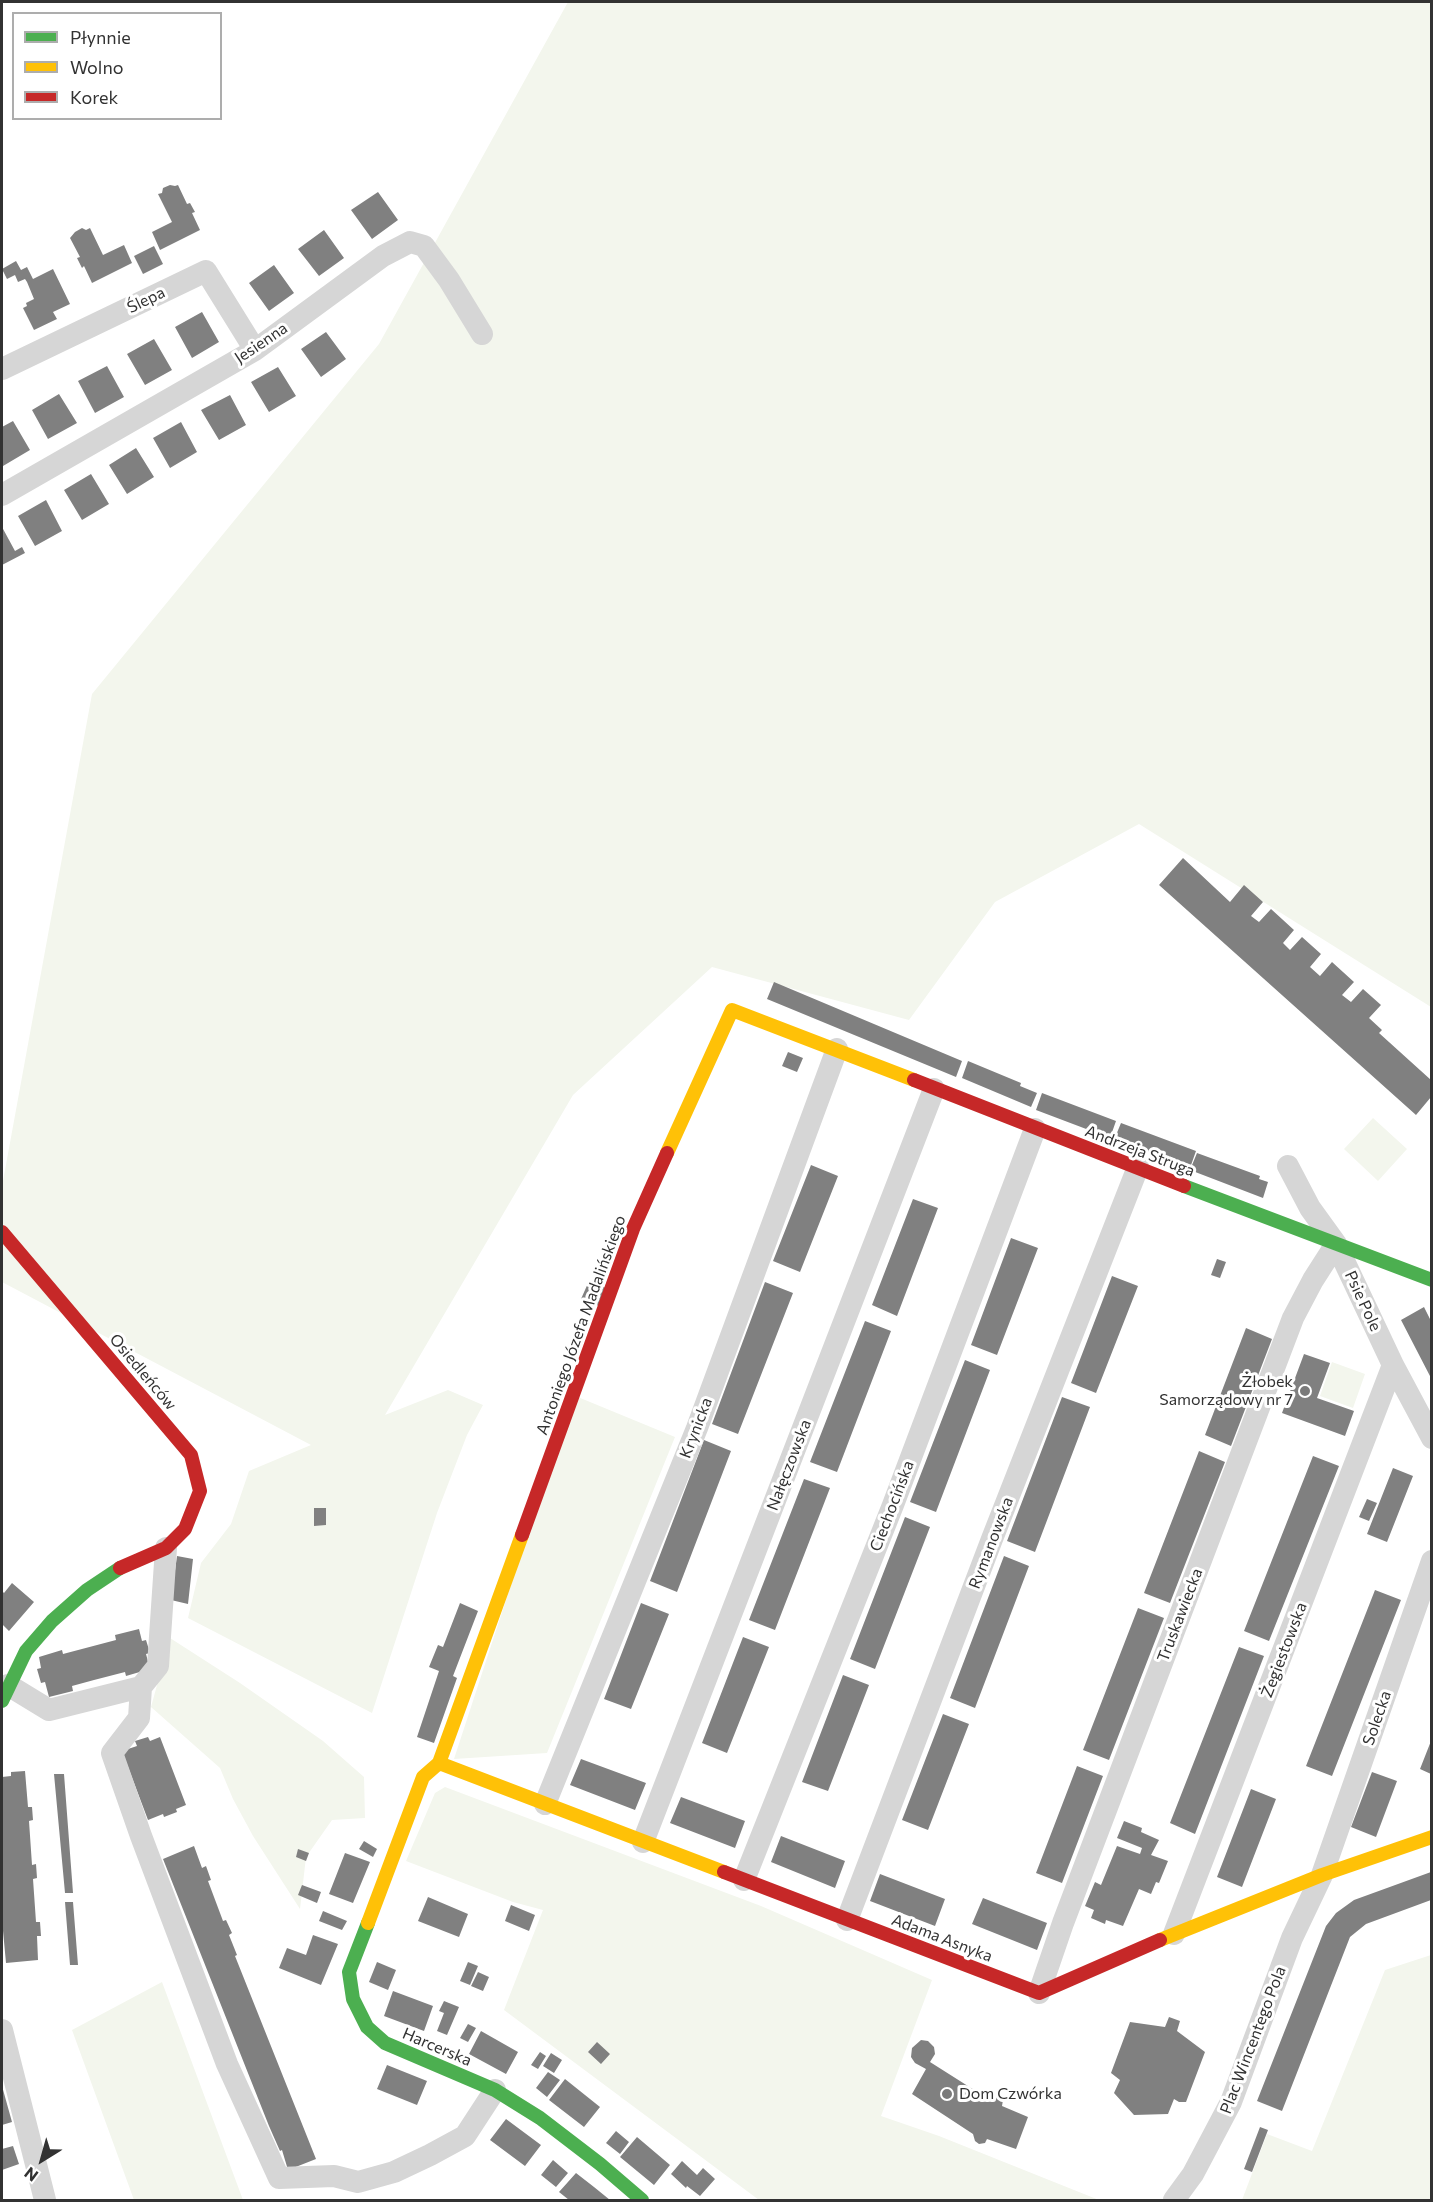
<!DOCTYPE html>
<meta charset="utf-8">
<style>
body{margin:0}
#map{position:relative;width:1433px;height:2202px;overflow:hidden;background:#fff;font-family:Commissioner,sans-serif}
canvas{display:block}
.frame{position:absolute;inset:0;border:3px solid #323232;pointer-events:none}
.legend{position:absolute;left:12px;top:12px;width:210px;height:108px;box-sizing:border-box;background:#fff;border:2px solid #adadad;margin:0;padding:8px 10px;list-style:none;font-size:18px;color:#323232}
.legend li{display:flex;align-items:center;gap:12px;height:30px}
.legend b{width:30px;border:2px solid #adadad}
.north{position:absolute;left:12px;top:2130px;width:60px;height:60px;-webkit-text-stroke:4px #fff;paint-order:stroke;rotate:217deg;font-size:16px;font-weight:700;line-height:24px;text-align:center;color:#323232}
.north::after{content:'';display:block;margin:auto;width:21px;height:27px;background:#323232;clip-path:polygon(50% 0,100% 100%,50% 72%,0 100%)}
</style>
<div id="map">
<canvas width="1433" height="2202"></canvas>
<div class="frame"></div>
<ul class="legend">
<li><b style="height:8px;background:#4caf50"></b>Płynnie</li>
<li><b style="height:8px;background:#ffc107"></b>Wolno</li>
<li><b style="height:8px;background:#c62828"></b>Korek</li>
</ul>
<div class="north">N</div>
</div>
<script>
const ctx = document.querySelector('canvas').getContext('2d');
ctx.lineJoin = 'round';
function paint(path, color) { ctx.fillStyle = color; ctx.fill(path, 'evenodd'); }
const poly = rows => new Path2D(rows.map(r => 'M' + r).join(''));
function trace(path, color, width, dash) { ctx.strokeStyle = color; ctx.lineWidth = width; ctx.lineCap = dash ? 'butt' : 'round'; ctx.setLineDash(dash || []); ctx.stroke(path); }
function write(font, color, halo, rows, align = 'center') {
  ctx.font = font + ' Commissioner,sans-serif'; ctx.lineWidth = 6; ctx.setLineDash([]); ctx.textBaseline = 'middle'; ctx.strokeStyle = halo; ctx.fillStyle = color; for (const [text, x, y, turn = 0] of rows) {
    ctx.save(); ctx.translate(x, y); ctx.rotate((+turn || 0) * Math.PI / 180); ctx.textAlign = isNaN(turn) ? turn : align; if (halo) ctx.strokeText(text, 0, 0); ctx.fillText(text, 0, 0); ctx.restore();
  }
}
const green = poly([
 [568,2,1431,2,1431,1007,1139,824,995,902,909,1020,712,967,573,1095,385,1415,448,1390,483,1405,467,1435,437,1513,372,1713,188,1618,201,1563,231,1524,249,1471,311,1445,2,1282,3,1181,92,694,379,344],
 [1373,1118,1407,1149,1378,1181,1344,1149],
 [1332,1362,1365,1374,1353,1408,1320,1396],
 [573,1395,675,1437,547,1753,454,1759],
 [170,1638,240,1683,323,1741,364,1777,365,1818,332,1820,306,1857,300,1909,253,1836,233,1799,220,1768,151,1707],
 [445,1787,761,1906,932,1980,881,2116,939,2136,1099,2200,759,2200,504,2010,543,1910,513,1902,406,1861,435,1793],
 [1431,1955,1431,2200,1242,2200,1267,2134,1312,2151,1385,1970],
 [162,1982,243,2200,134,2200,72,2030]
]);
const building = poly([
 [170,185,175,186,178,185,187,204,190,203,195,212,192,213,200,230,160,250,152,232,172,222,158,194,162,193,163,188],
 [378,192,398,220,372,239,351,210],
 [82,228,86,230,90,228,103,255,124,245,132,263,92,283,84,266,82,268,77,258,80,257,70,238,75,232],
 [324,230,344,258,319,276,298,249],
 [154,246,163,264,143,274,134,256],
 [16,261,21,270,27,267,33,279,53,269,70,304,53,312,57,319,34,330,23,308,27,306,26,303,34,299,27,282,25,279,18,282,15,275,7,279,2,269],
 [274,265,294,293,269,311,249,283],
 [202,312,219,342,192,358,175,327],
 [326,332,346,359,321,377,301,349],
 [154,339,172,370,145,385,127,354],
 [107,366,124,397,95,413,78,381],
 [278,367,296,396,269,412,251,382],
 [59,394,77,423,48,439,32,410],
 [230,395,246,425,219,440,201,410],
 [13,421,30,450,3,466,2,463,2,427],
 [181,422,197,452,170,468,153,438],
 [136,448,154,477,127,494,109,465],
 [91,474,109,504,82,520,64,490],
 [46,500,62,531,35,546,18,516],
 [2,527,15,551,22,547,25,553,2,565],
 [1183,858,1230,902,1244,885,1263,902,1251,916,1259,922,1271,909,1294,930,1283,943,1290,950,1302,937,1321,954,1310,967,1320,976,1332,962,1354,982,1342,995,1351,1002,1363,989,1381,1005,1369,1018,1382,1030,1379,1033,1431,1080,1431,1097,1416,1115,1159,885],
 [774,982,962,1061,956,1077,767,999],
 [788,1052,803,1058,797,1072,782,1066],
 [968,1061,1021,1083,1020,1086,1037,1093,1031,1107,962,1078],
 [1042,1093,1116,1121,1110,1138,1036,1110],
 [1121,1123,1196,1151,1190,1168,1114,1140],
 [1197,1153,1260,1176,1259,1179,1268,1182,1263,1198,1190,1170],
 [811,1165,838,1176,800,1272,773,1261],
 [913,1199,938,1208,897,1316,872,1305],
 [1011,1238,1038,1248,997,1355,971,1345],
 [1217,1259,1226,1262,1220,1278,1211,1275],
 [1112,1276,1138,1286,1096,1393,1071,1383],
 [589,1281,606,1288,599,1306,581,1299],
 [765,1282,793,1293,738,1434,712,1424],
 [1424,1307,1431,1321,1431,1378,1401,1320],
 [865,1321,891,1331,837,1472,810,1462],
 [1246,1328,1272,1339,1231,1446,1205,1435],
 [1304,1354,1330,1363,1317,1398,1354,1411,1345,1436,1282,1413],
 [965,1360,990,1370,936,1512,910,1502],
 [1062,1397,1090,1407,1035,1552,1007,1541],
 [704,1440,731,1451,677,1592,650,1581],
 [1199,1451,1225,1462,1170,1603,1144,1593],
 [1313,1456,1339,1466,1269,1641,1244,1631],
 [1393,1468,1413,1476,1387,1542,1367,1534],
 [804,1479,830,1488,775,1630,749,1620],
 [1367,1499,1377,1503,1369,1521,1359,1517],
 [314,1508,326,1508,326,1525,314,1526],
 [905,1517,930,1527,875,1669,850,1659],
 [177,1556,193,1559,188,1604,171,1600],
 [1004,1556,1029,1566,975,1708,950,1698],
 [12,1583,34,1602,9,1631,2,1624,2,1591,4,1593],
 [1375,1590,1401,1600,1332,1776,1306,1766],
 [460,1603,478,1611,453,1676,457,1678,434,1743,417,1737,439,1671,429,1667,438,1645,443,1647],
 [641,1603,669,1614,631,1709,604,1699],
 [1138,1608,1164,1618,1109,1760,1083,1750],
 [139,1629,142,1641,146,1640,150,1653,146,1654,150,1669,126,1676,125,1672,94,1680,72,1686,73,1691,49,1697,45,1682,41,1683,37,1669,41,1668,39,1657,62,1650,63,1654,116,1640,115,1635],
 [743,1637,769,1647,727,1753,702,1743],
 [1239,1647,1264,1656,1195,1834,1170,1823],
 [843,1675,869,1685,828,1791,802,1782],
 [943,1714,969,1724,928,1830,902,1820],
 [148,1737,150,1741,160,1737,186,1805,176,1809,177,1812,164,1817,163,1814,148,1820,122,1751,137,1746,135,1741],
 [1431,1741,1431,1774,1420,1769],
 [581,1759,646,1783,635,1810,570,1785],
 [1077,1766,1103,1776,1062,1883,1036,1873],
 [25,1771,28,1807,32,1807,33,1820,29,1821,32,1865,36,1864,37,1878,33,1879,36,1922,40,1922,41,1936,37,1936,38,1960,6,1963,2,1920,2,1777,11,1776,11,1772],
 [1372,1772,1397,1781,1376,1837,1351,1827],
 [54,1774,64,1774,73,1893,65,1893],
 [1251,1789,1276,1799,1242,1887,1217,1877],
 [681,1797,745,1821,735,1848,670,1823],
 [1124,1821,1142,1828,1141,1832,1159,1840,1151,1855,1168,1861,1159,1883,1156,1882,1151,1894,1139,1889,1123,1926,1106,1920,1105,1924,1091,1918,1094,1910,1085,1906,1095,1882,1101,1885,1117,1846,1140,1854,1142,1848,1117,1838],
 [781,1836,845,1861,835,1888,771,1862],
 [364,1841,377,1849,373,1857,359,1849],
 [194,1846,202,1868,206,1866,211,1880,208,1881,223,1921,226,1920,232,1933,229,1935,237,1955,235,1956,316,2159,288,2170,282,2150,280,2151,269,2126,163,1859],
 [298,1849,309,1853,306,1861,296,1857],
 [345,1853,370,1862,353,1903,329,1894],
 [1431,1872,1431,1900,1366,1924,1350,1937,1282,2111,1257,2101,1326,1926,1336,1913,1354,1900],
 [880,1874,945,1899,935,1926,870,1901],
 [302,1885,321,1892,317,1903,298,1895],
 [428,1897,468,1914,459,1937,418,1921],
 [983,1898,1047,1923,1037,1950,972,1924],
 [65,1902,73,1902,78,1965,70,1965],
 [511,1905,535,1915,529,1931,505,1921],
 [323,1911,347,1921,342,1930,319,1921],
 [313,1935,338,1944,321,1985,279,1968,287,1948,306,1955],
 [377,1962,396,1970,388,1990,369,1982],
 [468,1962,478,1966,470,1985,460,1981],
 [478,1972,489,1977,483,1991,471,1986],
 [393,1991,433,2006,424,2031,384,2016],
 [444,2001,459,2007,447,2035,437,2031,444,2013,439,2011],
 [1169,2017,1180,2021,1177,2031,1205,2052,1186,2102,1179,2102,1174,2099,1168,2114,1134,2115,1114,2093,1120,2080,1111,2073,1130,2022,1165,2027],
 [468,2024,476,2028,468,2042,460,2038],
 [481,2031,518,2052,506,2074,469,2054],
 [921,2040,928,2041,934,2047,935,2054,930,2062,990,2100,993,2095,1003,2100,1002,2106,1028,2117,1016,2149,987,2139,985,2143,979,2144,975,2141,973,2134,912,2094,926,2069,915,2063,911,2057,912,2048],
 [597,2042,610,2054,601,2064,588,2052],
 [540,2052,546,2056,538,2069,531,2065],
 [551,2053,562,2060,554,2073,543,2066],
 [387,2065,427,2081,417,2105,377,2089],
 [548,2072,560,2080,547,2097,536,2088],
 [565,2079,600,2107,584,2127,549,2100],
 [2,2086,12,2122,2,2125],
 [506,2119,541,2145,525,2166,490,2140],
 [1260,2127,1268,2130,1252,2172,1244,2169],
 [616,2131,629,2142,620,2154,606,2143],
 [637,2137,670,2165,654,2185,620,2157],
 [13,2146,19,2164,2,2170,2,2149],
 [553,2160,568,2173,556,2187,541,2175],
 [682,2161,697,2175,703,2168,715,2179,700,2196,687,2186,686,2188,671,2174],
 [576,2173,594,2187,610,2200,569,2200,559,2192]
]);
const street = poly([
 [2,369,206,271,255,350],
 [2,495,255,350,383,256,410,242,424,246,449,280,482,334],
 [1288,1166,1310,1208,1336,1244,1393,1365,1432,1438],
 [8,1685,49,1710,141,1687,139,1718,112,1753,141,1836,227,2064,279,2178,334,2176,358,2182,394,2172,430,2155,465,2136,495,2090],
 [141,1687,158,1666,166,1548],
 [545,1804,697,1428,837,1049],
 [643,1842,934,1089],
 [744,1880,893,1505,1035,1129],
 [847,1920,992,1539,1138,1167],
 [1174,1934,1393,1365],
 [1039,1993,1063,1923,1293,1318,1313,1280,1336,1244],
 [2,2030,45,2200],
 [1174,2200,1193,2174,1231,2102,1292,1938,1322,1875,1432,1561]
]);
const fast = poly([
 [1184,1186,1432,1280],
 [2,1701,26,1651,52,1621,87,1590,120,1568],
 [368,1923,349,1972,353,1999,367,2027,385,2043,495,2090,540,2118,600,2164,642,2200]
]);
const slow = poly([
 [667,1153,732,1010,914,1080],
 [439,1763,724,1872],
 [368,1923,423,1777,439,1763,522,1535],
 [1160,1940,1322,1875,1432,1837]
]);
const jam = poly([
 [914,1080,1184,1186],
 [2,1232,191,1455,200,1491,185,1529,166,1548,120,1568],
 [522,1535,633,1229,667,1153],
 [724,1872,1039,1993,1160,1940]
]);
const markers = [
 [1305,1391,6,"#7a7a7a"],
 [947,2094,6,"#7a7a7a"]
];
const streetNames = [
 ["Ślepa",146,300,-26],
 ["Jesienna",261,343,-34],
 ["Andrzeja Struga",1140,1151,21],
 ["Psie Pole",1363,1301,65],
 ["Antoniego Józefa Madalińskiego",581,1325,-70],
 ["Osiedleńców",143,1372,50],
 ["Krynicka",696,1428,-69],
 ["Nałęczowska",789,1465,-69],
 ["Ciechocińska",892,1506,-69],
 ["Rymanowska",991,1543,-69],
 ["Truskawiecka",1180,1615,-69],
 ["Żegiestowska",1284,1650,-69],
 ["Solecka",1377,1718,-71],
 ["Adama Asnyka",942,1938,21],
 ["Plac Wincentego Pola",1253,2040,-69],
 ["Harcerska",437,2047,23]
];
const poiNames = [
 ["Żłobek",1293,1382],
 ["Samorządowy nr 7",1293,1400],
 ["Dom Czwórka",959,2094,"left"]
];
paint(green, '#f3f6ed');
paint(building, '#808080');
trace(street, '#d6d6d6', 22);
trace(fast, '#4caf50', 14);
trace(slow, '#ffc107', 14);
trace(jam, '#c62828', 14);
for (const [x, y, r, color] of markers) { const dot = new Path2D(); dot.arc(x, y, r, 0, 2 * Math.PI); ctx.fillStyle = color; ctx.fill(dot); trace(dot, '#fff', 2); }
write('16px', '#323232', '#fff', streetNames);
write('16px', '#323232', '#fff', poiNames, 'right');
</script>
